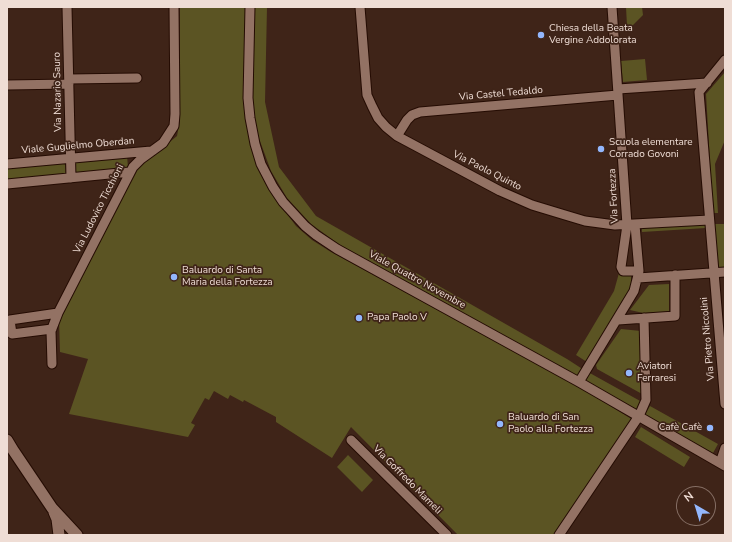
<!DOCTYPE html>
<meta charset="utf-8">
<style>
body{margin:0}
#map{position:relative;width:732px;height:542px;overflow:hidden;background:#3f2418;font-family:"Nunito Sans",sans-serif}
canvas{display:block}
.frame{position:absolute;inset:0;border:8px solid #efddd5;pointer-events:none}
.north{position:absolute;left:676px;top:486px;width:40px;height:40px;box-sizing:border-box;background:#3f2418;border:1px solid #856e64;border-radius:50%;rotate:322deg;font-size:11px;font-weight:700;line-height:16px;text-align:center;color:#efddd5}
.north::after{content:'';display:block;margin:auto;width:14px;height:18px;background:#93b7fd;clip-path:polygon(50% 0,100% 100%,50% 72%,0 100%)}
</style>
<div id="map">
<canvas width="732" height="542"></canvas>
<div class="frame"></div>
<div class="north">N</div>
</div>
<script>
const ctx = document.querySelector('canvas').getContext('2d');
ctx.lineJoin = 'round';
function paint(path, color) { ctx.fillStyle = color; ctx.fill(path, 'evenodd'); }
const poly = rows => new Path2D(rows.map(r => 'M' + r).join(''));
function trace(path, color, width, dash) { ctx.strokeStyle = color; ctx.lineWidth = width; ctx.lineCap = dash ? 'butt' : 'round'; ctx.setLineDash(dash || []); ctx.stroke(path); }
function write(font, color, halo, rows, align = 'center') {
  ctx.font = font + ' "Nunito Sans",sans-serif'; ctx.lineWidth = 3.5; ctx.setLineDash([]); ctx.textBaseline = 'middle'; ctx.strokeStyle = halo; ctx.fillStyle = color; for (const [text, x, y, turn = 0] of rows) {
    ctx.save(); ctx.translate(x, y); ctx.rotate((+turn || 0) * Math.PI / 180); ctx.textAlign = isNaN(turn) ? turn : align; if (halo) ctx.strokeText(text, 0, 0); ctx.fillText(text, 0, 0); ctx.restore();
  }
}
const green = poly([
 [180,7,246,7,244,94,247,125,257,162,281,206,296,226,312,240,331,252,581,388,633,420,554,535,458,535,351,427,332,458,276,422,276,417,244,400,243,402,230,395,228,399,214,391,209,400,205,398,191,423,195,425,188,437,69,414,88,359,60,352,59,319,134,171,177,136,180,120],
 [252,7,267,7,265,102,279,167,316,216,567,359,584,370,579,378,340,245,311,224,287,198,271,171,257,133,252,98],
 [626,7,642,7,643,15,632,26,627,26],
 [645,59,647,80,623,82,621,61],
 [725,72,725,140,715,164,718,213,713,213,706,94],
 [127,155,128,168,75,174,74,160],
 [65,161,66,176,7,181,7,166],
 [706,223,706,228,642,232,642,227],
 [714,224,725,224,725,267,717,267],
 [619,273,631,274,631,284,627,298,587,362,576,355,614,291],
 [669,284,669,312,643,313,630,310,649,285],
 [621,329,641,331,642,394,597,369,596,365],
 [588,372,642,402,638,410,584,381],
 [650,406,718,444,713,453,644,415],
 [641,427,690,457,684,467,635,437],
 [348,455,373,480,362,492,337,467]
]);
const minor = poly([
 [67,7,71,178],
 [250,7,248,98,250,118,255,144,261,164,273,187,283,202,305,226,316,235,337,249,579,382,725,466],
 [360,7,367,95,372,106,378,118,386,127,397,136,500,191,532,205,565,215,585,221,615,225,709,220],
 [612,7,627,225,621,267,623,271,639,271],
 [725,60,699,92,725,404],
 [69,79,137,78],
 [7,85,69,84],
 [618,89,707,83],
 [397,136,407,120,412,115,420,112,618,95],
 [7,164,151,151],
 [7,184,130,172],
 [638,278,725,272],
 [58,313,133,167,141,159,163,143,174,126,175,114,174,7],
 [618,320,675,316,675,275],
 [52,329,12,334,10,320,58,313,51,331,52,364],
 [579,382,634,291,639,271,635,225],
 [351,440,447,535],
 [720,463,725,448],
 [559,535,639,416,646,400,644,318]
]);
const tertiary = poly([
 [7,440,13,450,52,508,77,535],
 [54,512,57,519,59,535]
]);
const markers = [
 [541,35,4,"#93b7fd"],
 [601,149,4,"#93b7fd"],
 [174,277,4,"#93b7fd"],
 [359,318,4,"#93b7fd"],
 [629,373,4,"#93b7fd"],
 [500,424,4,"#93b7fd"],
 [710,428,4,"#93b7fd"]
];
const poiNames = [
 ["Chiesa della Beata",549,29],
 ["Vergine Addolorata",549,41],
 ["Scuola elementare",609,143],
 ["Corrado Govoni",609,155],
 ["Baluardo di Santa",182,271],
 ["Maria della Fortezza",182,283],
 ["Papa Paolo V",367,318],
 ["Aviatori",637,367],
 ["Ferraresi",637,379],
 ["Baluardo di San",508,418],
 ["Paolo alla Fortezza",508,430],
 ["Cafè Cafè",702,428,"right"]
];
const streetNames = [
 ["Via Nazario Sauro",58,92,-91],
 ["Via Castel Tedaldo",501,94,-5],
 ["Viale Guglielmo Oberdan",78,146,-5],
 ["Via Paolo Quinto",487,171,27],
 ["Via Fortezza",614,196,-93],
 ["Via Ludovico Ticchioni",99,209,-63],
 ["Viale Quattro Novembre",417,280,29],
 ["Via Pietro Niccolini",708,339,-95],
 ["Via Goffredo Mameli",407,480,45]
];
paint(green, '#5b5423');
trace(minor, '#250c03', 11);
trace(tertiary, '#250c03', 13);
trace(minor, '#937264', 9);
trace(tertiary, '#937264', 11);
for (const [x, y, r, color] of markers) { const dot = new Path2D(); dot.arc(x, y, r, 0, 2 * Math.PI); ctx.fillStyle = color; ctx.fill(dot); trace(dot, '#3f2418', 1.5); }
write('10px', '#efddd5', '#3f2418', poiNames, 'left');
write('10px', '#efddd5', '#3f2418', streetNames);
</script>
